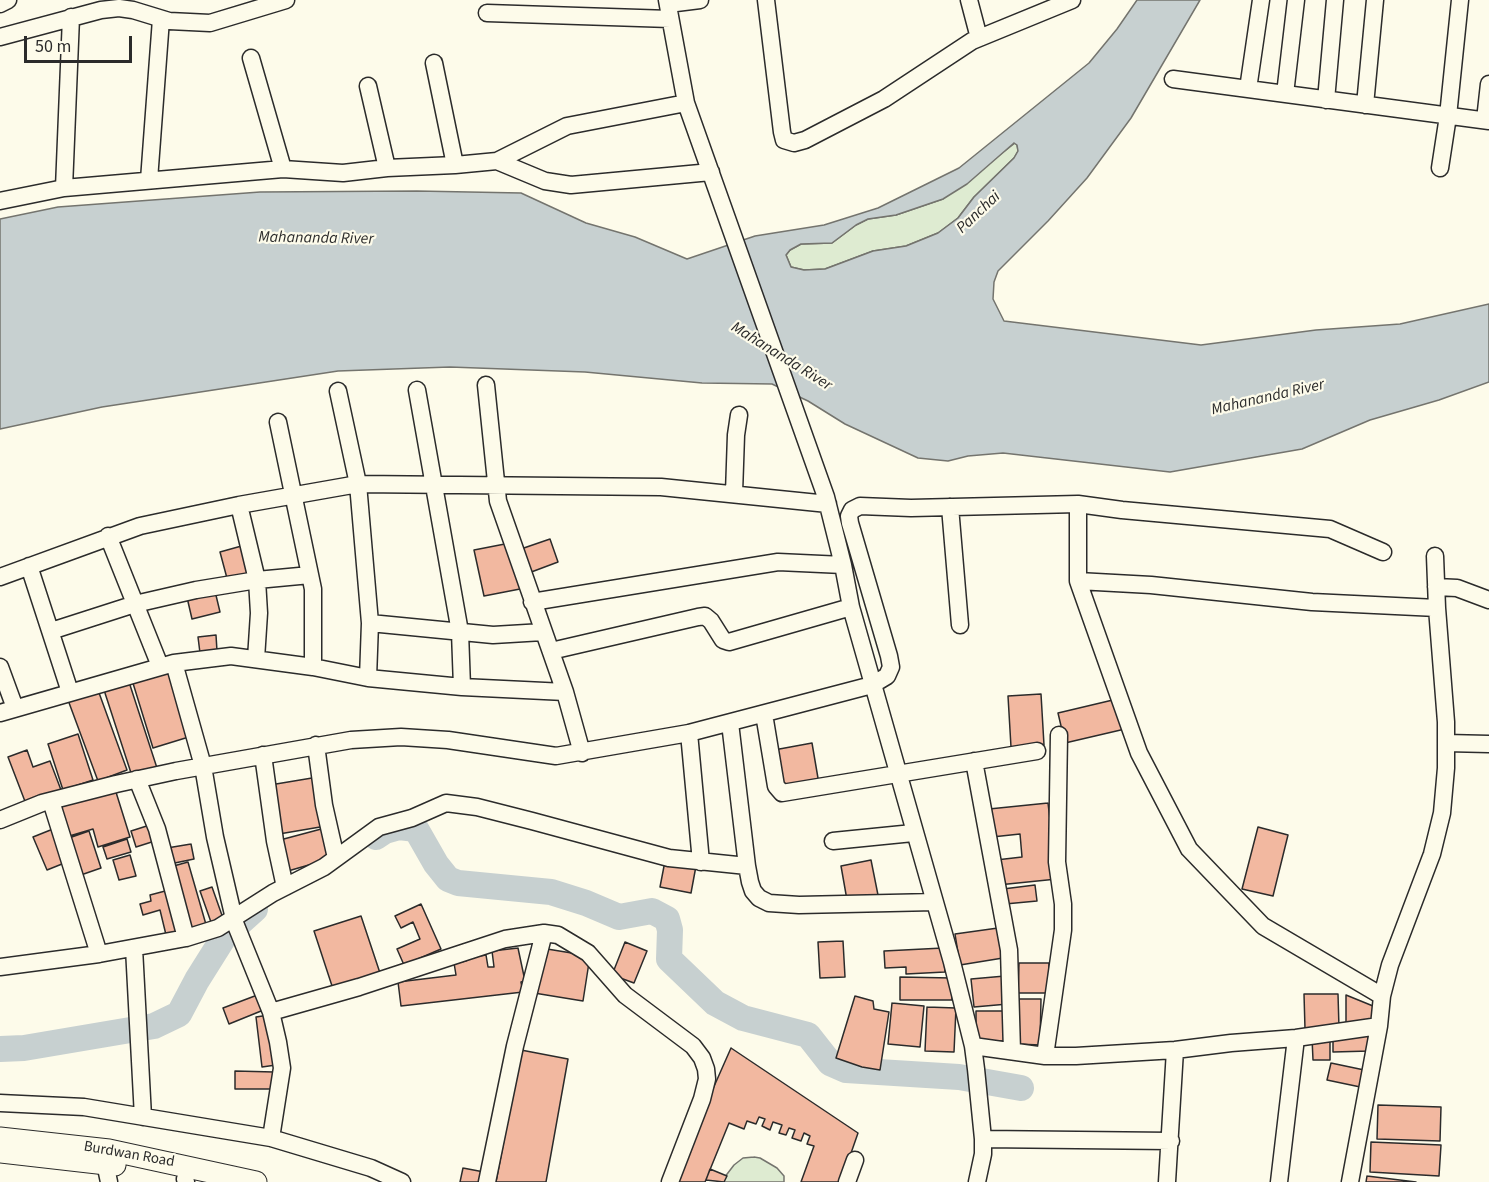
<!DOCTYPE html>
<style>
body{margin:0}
#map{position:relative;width:1489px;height:1182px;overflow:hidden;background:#fdfbea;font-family:"Source Sans 3",sans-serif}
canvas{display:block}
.scale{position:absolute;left:24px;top:36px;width:108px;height:27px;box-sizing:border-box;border:3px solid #2b2b2b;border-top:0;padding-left:8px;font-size:18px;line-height:21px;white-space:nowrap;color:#2b2b2b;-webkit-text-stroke:4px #fdfbea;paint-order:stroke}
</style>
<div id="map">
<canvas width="1489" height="1182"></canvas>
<div class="scale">50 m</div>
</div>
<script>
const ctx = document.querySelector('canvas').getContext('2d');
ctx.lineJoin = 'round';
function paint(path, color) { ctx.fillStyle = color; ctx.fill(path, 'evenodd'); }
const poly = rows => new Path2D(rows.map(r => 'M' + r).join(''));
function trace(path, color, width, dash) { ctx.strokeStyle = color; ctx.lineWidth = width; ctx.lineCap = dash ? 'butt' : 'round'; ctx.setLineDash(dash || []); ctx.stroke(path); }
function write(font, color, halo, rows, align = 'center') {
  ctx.font = font + ' "Source Sans 3",sans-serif'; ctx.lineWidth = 4.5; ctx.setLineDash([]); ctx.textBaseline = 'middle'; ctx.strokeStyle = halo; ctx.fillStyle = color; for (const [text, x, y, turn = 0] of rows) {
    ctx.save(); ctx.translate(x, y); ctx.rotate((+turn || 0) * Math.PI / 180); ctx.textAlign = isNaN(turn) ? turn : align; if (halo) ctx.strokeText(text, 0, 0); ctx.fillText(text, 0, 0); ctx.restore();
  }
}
const green = poly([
 [1015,143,1017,145,1018,151,1014,158,974,197,958,218,938,233,906,246,873,251,825,269,804,270,791,267,786,255,790,250,801,244,832,243,856,225,868,219,896,215,943,199,1015,143],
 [754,1157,760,1158,777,1168,784,1176,784,1182,721,1182,734,1165,743,1158,754,1157]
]);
const water = poly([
 [1137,0,1200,0,1131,118,1087,178,1048,221,998,271,994,282,993,299,1004,321,1201,345,1316,330,1400,324,1489,304,1489,382,1439,400,1370,420,1302,449,1170,472,1003,453,968,456,948,461,918,458,845,424,808,401,772,384,702,383,585,372,450,367,338,371,102,407,0,429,0,219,58,207,260,192,417,191,521,193,586,223,635,237,687,259,755,236,824,225,878,208,959,168,1089,63,1117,29,1137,0],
 [1014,143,1017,145,1018,151,1014,158,974,197,958,218,938,233,906,246,873,251,825,269,804,270,791,267,786,255,790,250,801,244,832,243,856,225,868,219,896,215,943,199,967,184,1014,143]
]);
const river = poly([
 [376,837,385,831,399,827,416,829,436,864,448,879,458,883,551,892,586,903,619,917,652,911,667,919,670,930,669,959,715,1003,743,1018,808,1035,830,1063,846,1070,959,1077,1021,1088],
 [0,1049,24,1048,154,1026,179,1014,197,980,224,937,255,909]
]);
const building = poly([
 [550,539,558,562,526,574,518,550,550,539],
 [510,543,520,589,484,596,474,550,510,543],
 [245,545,253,576,228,582,220,552,245,545],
 [214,587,220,612,192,619,186,593,214,587],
 [216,635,217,651,200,653,198,637,216,635],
 [172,668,192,736,153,748,132,680,172,668],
 [129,682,157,768,132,776,104,690,129,682],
 [98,690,127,770,98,781,68,700,98,690],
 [1041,694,1044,745,1011,747,1008,696,1041,694],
 [1117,699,1125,729,1065,743,1058,713,1117,699],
 [78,734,93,780,63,790,48,744,78,734],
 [812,743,819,784,781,791,774,750,812,743],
 [27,750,33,767,50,761,61,790,26,804,8,757,27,750],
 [318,777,326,826,279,834,270,785,318,777],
 [115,789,130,837,98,847,93,829,66,837,57,808,115,789],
 [1048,803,1057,879,998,885,996,860,1022,857,1020,834,992,837,989,809,1048,803],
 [153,824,158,840,136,847,131,831,153,824],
 [1258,827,1288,835,1273,896,1242,889,1258,827],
 [325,828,333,858,288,871,280,840,325,828],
 [53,829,67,862,47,870,33,837,53,829],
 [89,831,101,868,78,876,66,839,89,831],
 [127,839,131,852,107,859,103,847,127,839],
 [191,844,194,859,170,864,167,848,191,844],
 [130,855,136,876,119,880,113,860,130,855],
 [871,860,878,895,847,900,841,866,871,860],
 [665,861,696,866,691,893,660,887,665,861],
 [188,862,207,928,188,933,170,867,188,862],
 [1035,885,1037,901,1005,904,1003,889,1035,885],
 [212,887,224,921,212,925,200,891,212,887],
 [169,890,181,935,167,939,160,910,143,915,140,904,151,901,150,895,169,890],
 [421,904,441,949,404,965,397,949,420,939,413,922,401,928,395,916,421,904],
 [361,916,381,976,334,992,314,931,361,916],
 [998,928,1003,958,960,965,955,934,998,928],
 [843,941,845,977,820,978,818,942,843,941],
 [625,942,647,951,634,983,612,975,625,942],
 [518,948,525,981,521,982,523,992,401,1006,398,982,456,975,454,963,466,961,467,958,486,955,488,967,494,967,492,951,518,948],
 [541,948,590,956,583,1001,534,993,541,948],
 [943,948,945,972,906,974,906,967,885,968,884,951,943,948],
 [1019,963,1049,963,1048,993,1018,993,1019,963],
 [1005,976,1008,1004,974,1007,971,979,1005,976],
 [900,977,952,978,952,1000,900,1000,900,977],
 [260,994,266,1009,229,1024,223,1008,260,994],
 [1304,994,1338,994,1339,1028,1305,1029,1304,994],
 [1346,995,1373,1006,1373,1024,1346,1024,1346,995],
 [855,996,873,1001,874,1009,889,1012,880,1070,862,1067,836,1058,855,996],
 [1018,999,1041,999,1040,1045,1017,1044,1018,999],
 [892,1003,924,1006,920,1047,888,1044,892,1003],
 [927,1007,956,1008,954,1052,925,1051,927,1007],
 [976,1011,1006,1011,1006,1041,976,1041,976,1011],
 [269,1015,276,1065,262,1067,256,1017,269,1015],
 [1370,1034,1370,1051,1333,1052,1333,1035,1370,1034],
 [1330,1037,1330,1060,1313,1060,1312,1038,1330,1037],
 [731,1048,858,1133,841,1182,801,1182,814,1146,807,1144,810,1136,804,1133,801,1141,792,1138,795,1130,789,1128,786,1135,779,1133,782,1125,773,1122,770,1130,762,1126,765,1119,759,1117,756,1124,747,1121,744,1129,729,1123,705,1182,676,1182,689,1143,731,1048],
 [521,1050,568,1059,546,1182,496,1182,521,1050],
 [1331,1063,1369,1071,1365,1088,1327,1080,1331,1063],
 [235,1071,274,1072,274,1089,235,1089,235,1071],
 [1378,1105,1441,1107,1440,1141,1377,1139,1378,1105],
 [1371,1142,1441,1145,1439,1176,1370,1172,1371,1142],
 [463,1168,484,1172,482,1182,460,1182,463,1168],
 [710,1169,727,1176,724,1182,706,1180,710,1169],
 [1367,1176,1416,1182,1366,1182,1367,1176]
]);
const minor = poly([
 [667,0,686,103,826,497,843,565,851,607,952,962,973,1046,976,1069,983,1139,983,1154,977,1182],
 [766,0,782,132,784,140,794,143,805,140,884,99,972,41,1072,0],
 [969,0,979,38],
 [0,4,8,0],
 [668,4,700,0],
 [487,13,670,19],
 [0,37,101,10,119,8,133,10,169,21,210,23,286,0],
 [251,58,283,169],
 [434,63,455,165],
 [1173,79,1489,121],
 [368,86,387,168],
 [1248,89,1261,0],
 [1285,94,1296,0],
 [1326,100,1335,0],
 [1365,105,1375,0],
 [1485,120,1489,84],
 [497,161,567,126,686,103],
 [1440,168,1448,116,1460,0],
 [149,180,161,19],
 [64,188,71,17],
 [0,201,64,188,283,169,343,173,387,168,455,165,497,161,545,181,571,185,711,172],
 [486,385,498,501,565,692,582,753],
 [417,390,460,632,462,687],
 [338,391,358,484,370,623,368,678],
 [278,422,313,589,313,667],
 [734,493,736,435,739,415],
 [1078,504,1078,581,1139,753,1189,849,1263,926,1382,996],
 [239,505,257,580,259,613,256,659],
 [950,507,960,625],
 [108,536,160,666],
 [29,566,70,692],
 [0,577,140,526,239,505,358,484,661,487,828,504],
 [1078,581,1151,585,1312,602,1437,608],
 [1436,587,1457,588,1489,600],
 [532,602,778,562,843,565],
 [370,623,493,635,543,632],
 [51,631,135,604,196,590,257,580,310,575],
 [551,651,698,617,705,616,711,621,723,640,729,642,851,607],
 [174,663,203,766,215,837,235,923,271,1012,278,1042,282,1068,271,1138],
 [0,667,15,708],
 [0,713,174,663,231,656,313,667,368,678,462,687,565,692],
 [764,714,776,786,782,793,1037,751],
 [730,723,747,866,750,882,753,891,759,898,769,903,799,905,935,902],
 [689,733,701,862],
 [1446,743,1489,744],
 [316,745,324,805,336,858],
 [263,755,275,841,285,887],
 [974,761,1009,950,1012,1051],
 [137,779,157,829,186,938],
 [51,801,99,954],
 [0,820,42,803,116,784,176,771,351,740,401,737,448,740,556,756,689,733,872,685,887,676,891,667,889,656,850,523,849,516,852,510,860,506,911,508,1078,504,1122,510,1330,529,1383,552],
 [833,841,913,833],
 [134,948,143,1117],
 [0,967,99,954,186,938,218,928,273,893,324,867,379,827,412,818,446,803,477,807,532,821,669,858,747,866],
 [271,1012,359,987,505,939,544,933,558,935,588,953,625,995,693,1046,702,1058,706,1069,707,1079,702,1099,670,1182],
 [973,1046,1045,1056,1076,1056,1175,1050,1231,1043,1296,1038,1379,1026],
 [1045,1056,1063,930,1063,904,1057,862,1059,735],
 [0,1103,84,1107,271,1138,371,1168,402,1182],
 [983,1139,1171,1141],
 [105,1163,109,1182],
 [185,1179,186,1182],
 [487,1182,515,1046,544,933],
 [847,1182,855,1160],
 [1167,1182,1175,1050],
 [1279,1182,1296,1038],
 [1350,1182,1379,1026,1382,996,1390,965,1432,854,1442,813,1446,768,1446,722,1437,608,1435,556]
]);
const major = poly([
 [0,1138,109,1150,256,1182],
 [0,1152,115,1165]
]);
const streetNames = [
 ["Burdwan Road",129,1155,10]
];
const waterNames = [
 ["Panchai",979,213,-43],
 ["Mahananda River",316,239,1],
 ["Mahananda River",781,357,32],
 ["Mahananda River",1268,398,-13]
];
paint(green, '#deebd1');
trace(green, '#74746e', 1.5);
paint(water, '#c7d0d0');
trace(water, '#74746e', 1.5);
trace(river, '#c7d0d0', 26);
paint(building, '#f2b8a0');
trace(building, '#2b2b2b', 1.5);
trace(minor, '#2b2b2b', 19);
trace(major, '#2b2b2b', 23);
trace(minor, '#fdfbea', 16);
trace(major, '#fdfbea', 21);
write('15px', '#2b2b2b', '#fdfbea', streetNames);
write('italic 16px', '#2b2b2b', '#fdfbea', waterNames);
</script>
